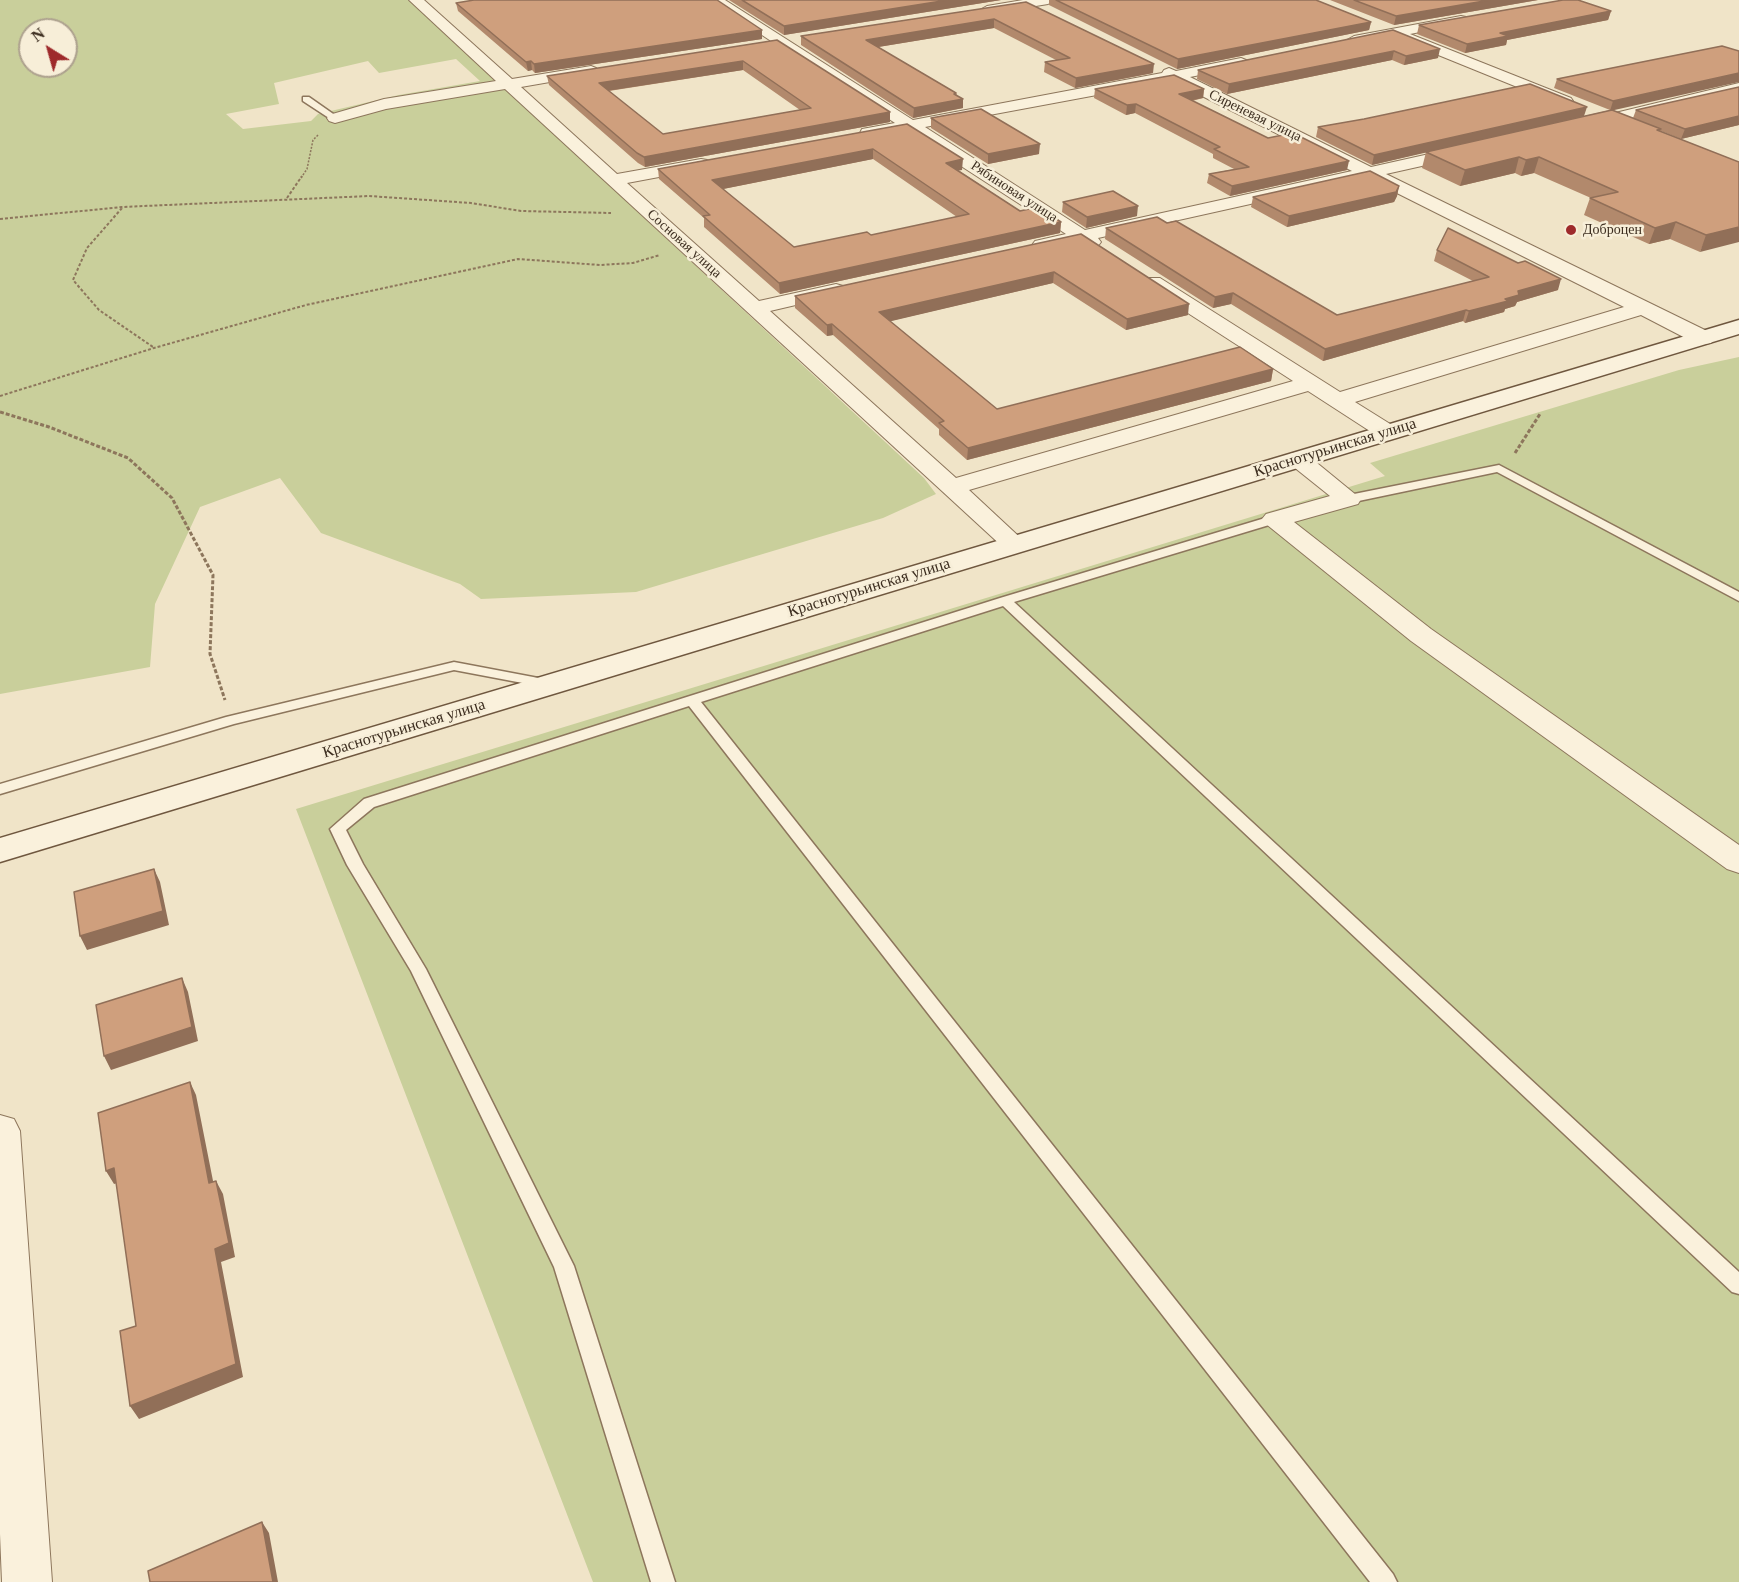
<!DOCTYPE html>
<meta charset="utf-8">
<style>
body{margin:0}
#map{position:relative;width:1739px;height:1582px;overflow:hidden;background:#f0e4c8;font-family:Georgia,serif}
canvas{display:block}
.north{position:absolute;left:18px;top:18px;width:60px;height:60px;box-sizing:border-box;background:#f7eed8;border:2px solid #ada18e;border-radius:50%;rotate:323deg;font-size:16px;font-weight:700;line-height:24px;text-align:center;color:#3d2e20}
.north::after{content:'';display:block;margin:auto;width:21px;height:27px;background:#9e2a2b;clip-path:polygon(50% 0,100% 100%,50% 72%,0 100%)}
</style>
<div id="map">
<canvas width="1739" height="1582"></canvas>
<div class="north">N</div>
</div>
<script>
const ctx = document.querySelector('canvas').getContext('2d');
ctx.lineJoin = 'round';
function paint(path, color) { ctx.fillStyle = color; ctx.fill(path, 'evenodd'); }
const poly = rows => new Path2D(rows.map(r => 'M' + r).join(''));
function trace(path, color, width, dash) { ctx.strokeStyle = color; ctx.lineWidth = width; ctx.lineCap = dash ? 'butt' : 'round'; ctx.setLineDash(dash || []); ctx.stroke(path); }
function write(font, color, halo, rows, align = 'center') {
  ctx.font = font + ' Georgia,serif'; ctx.lineWidth = 5; ctx.setLineDash([]); ctx.textBaseline = 'middle'; ctx.strokeStyle = halo; ctx.fillStyle = color; for (const [text, x, y, turn = 0] of rows) {
    ctx.save(); ctx.translate(x, y); ctx.rotate((+turn || 0) * Math.PI / 180); ctx.textAlign = isNaN(turn) ? turn : align; if (halo) ctx.strokeText(text, 0, 0); ctx.fillText(text, 0, 0); ctx.restore();
  }
}
const green = poly([
 [0,0,410,0,924,478,936,494,883,518,636,592,481,599,460,584,321,533,280,478,200,507,155,604,150,667,0,694],
 [30,30,66,30,66,66,30,66],
 [456,59,480,81,399,95,318,114,311,121,243,129,226,114,279,104,274,83,368,61,379,73],
 [1739,357,1739,1582,593,1582,296,809,1385,476,1370,463,1679,370]
]);
const pathFar2 = poly([
 [301,178,307,169,313,140,319,134]
]);
const pathFar1 = poly([
 [287,198,302,176],
 [122,208,87,248,73,280,99,310,153,347],
 [0,219,122,207,369,196,471,203,521,211,611,213],
 [0,396,154,348,306,305,518,259,600,265,633,263,660,255]
]);
const path = poly([
 [0,412,49,427,128,458,172,498,213,575,210,654,225,700],
 [1515,453,1540,414]
]);
const lane = poly([
 [303,97,309,97,339,118,332,120,303,101,303,97],
 [1499,465,1739,592,1739,601,1497,472,1349,503,1343,499,1349,495,1499,465],
 [1275,515,1279,516,1279,522,1014,602,1739,1272,1739,1294,1732,1292,1003,606,701,702,1393,1574,1397,1582,1370,1582,689,706,374,807,346,830,363,864,426,969,574,1266,675,1582,651,1582,554,1267,411,971,347,865,330,829,364,799,1000,598,1275,515],
 [454,662,549,680,556,684,549,688,454,670,234,724,0,794,0,784,226,717,454,662]
]);
const street = poly([
 [409,0,424,0,512,79,591,66,596,68,599,71,596,74,521,87,617,174,701,159,707,160,710,164,707,168,627,183,759,301,836,284,843,286,846,290,843,294,770,311,956,478,1293,381,1146,286,1143,282,1146,278,1160,278,1340,392,1624,307,1367,178,1098,238,1101,242,1098,246,1091,248,1079,243,1042,251,1035,249,1032,245,1035,241,1066,234,907,131,868,138,862,137,860,133,862,129,895,123,709,0,725,0,913,120,1162,73,1164,70,1169,68,1176,71,1241,58,1246,60,1249,63,1246,66,1190,77,1371,167,1465,146,1471,147,1474,151,1471,155,1386,174,1711,333,1714,338,1711,343,1703,344,1695,343,1641,315,1355,402,1395,427,1399,432,1395,437,1387,439,1379,437,1308,391,969,490,1027,544,1023,549,1014,552,1005,549,505,89,386,109,335,123,329,121,327,118,329,115,384,99,496,81,409,0],
 [1172,81,1352,171,1085,230,925,127,1172,81],
 [1023,0,1055,0,1048,4,987,14,980,10,987,6,1023,0],
 [1461,16,1466,17,1468,20,1466,23,1410,34,1571,98,1573,101,1571,104,1559,104,1394,37,1354,44,1347,40,1354,36,1461,16],
 [1739,83,1739,93,1584,130,1576,125,1578,122,1739,83],
 [1298,452,1306,454,1361,499,1358,504,1294,522,1431,629,1739,845,1739,873,1727,869,1411,641,1266,524,1262,519,1266,514,1330,496,1290,464,1286,459,1290,454,1298,452],
 [0,1115,14,1119,20,1131,52,1582,2,1582,0,1534,0,1115]
]);
const secondary = poly([
 [1739,320,1739,334,0,862,0,838,1739,320]
]);
const wall = poly([
 [729,0,1001,0,784,35],
 [1049,0,1316,0,1371,22,1369,30,1177,69,1049,5],
 [1330,0,1538,0,1394,25],
 [1026,2,1153,73,1075,88,1044,72,1045,62,1056,60,994,28,878,47,956,93,963,108,913,118,801,45,801,36],
 [456,3,762,39,535,73,532,70,528,71,458,11],
 [1611,11,1608,20,1507,40,1506,45,1465,53,1417,34,1419,25],
 [1393,30,1438,58,1404,65,1392,60,1227,94,1197,79,1198,70],
 [777,40,890,122,645,167,638,163,549,85,547,76],
 [743,70,800,110,663,134,609,91],
 [1722,46,1612,110,1633,118,1636,110,1739,87,1739,125,1681,139,1661,131,1660,132,1739,162,1700,252,1670,239,1649,244,1584,215,1590,198,1591,198,1534,173,1521,176,1515,173,1460,186,1422,168,1426,152,1372,165,1316,137,1318,127,1584,116,1610,110,1554,88,1557,79],
 [1095,89,1204,89,1203,98,1192,101,1268,138,1347,170,1230,196,1207,183,1209,174,1234,169,1213,158,1213,154,1135,113,1126,115,1094,98],
 [931,118,1039,154,988,164,931,128],
 [907,124,962,170,958,170,1020,211,1061,222,1060,233,780,294,704,227,704,218,659,179,658,169],
 [873,159,957,217,871,235,794,247,723,189],
 [1399,186,1397,196,1394,202,1287,227,1251,207,1253,197],
 [1063,202,1137,216,1086,228,1062,212],
 [1106,228,1337,315,1473,281,1434,261,1437,250,1558,290,1517,302,1515,306,1505,309,1504,312,1465,323,1463,321,1323,361,1231,304,1213,308,1105,239],
 [1081,234,1188,315,1126,330,1053,283,890,321,997,409,1273,369,1271,381,967,460,939,435,939,429,833,335,827,336,795,308,795,296]
]);
const shadedWall = poly([
 [948,0,1001,0,784,35,784,26],
 [1490,0,1538,0,1394,25,1396,16],
 [1611,11,1608,20,1507,40,1506,45,1465,53,1467,44,1500,33],
 [994,19,994,28,866,49,866,40],
 [1371,22,1369,30,1177,69,1178,59],
 [762,30,762,39,535,73,534,64],
 [1440,49,1438,58,1404,65,1406,56],
 [1394,51,1392,60,1227,94,1229,84],
 [531,61,532,70,528,71,526,62],
 [743,61,743,70,600,92,599,83],
 [1154,64,1153,73,1075,88,1076,78],
 [1739,73,1739,82,1610,111,1613,101],
 [1204,89,1203,98,1178,103,1179,94],
 [956,93,956,100,963,99,963,108,913,118,914,108],
 [1136,104,1135,113,1126,115,1127,105],
 [1587,107,1584,116,1372,165,1374,155],
 [890,112,890,122,645,167,644,157],
 [1739,116,1739,125,1681,139,1685,129],
 [1040,144,1039,154,988,164,988,154],
 [873,149,873,159,713,191,712,180],
 [1519,157,1515,173,1460,186,1465,170],
 [1539,157,1534,173,1521,176,1526,160],
 [963,159,962,170,946,173,946,163],
 [1349,161,1347,170,1230,196,1232,186],
 [1399,186,1397,196,1394,202,1287,227,1289,216],
 [1138,206,1137,216,1086,228,1087,217],
 [1061,222,1060,233,780,294,779,283],
 [1676,222,1670,239,1649,244,1655,228],
 [1739,224,1739,242,1700,252,1706,235],
 [1054,272,1053,283,879,324,879,312],
 [1561,279,1558,290,1517,302,1515,306,1505,309,1504,312,1465,323,1469,311,1505,299,1518,291],
 [1233,293,1231,304,1213,308,1215,297],
 [1189,304,1188,315,1126,330,1127,319],
 [1466,310,1463,321,1323,361,1325,349],
 [832,324,833,335,827,336,827,325],
 [1273,369,1271,381,967,460,968,448],
 [154,869,160,882,169,925,87,950,80,936],
 [182,978,188,992,198,1041,111,1070,104,1056],
 [190,1082,196,1095,216,1196,209,1183],
 [114,1168,121,1182,114,1184,106,1171],
 [216,1181,223,1194,235,1257,221,1262,243,1377,139,1419,130,1406,215,1249],
 [262,1522,269,1533,278,1582,273,1582]
]);
const building = poly([
 [474,0,717,0,762,30,534,64,531,61,526,62,456,3,474,0],
 [742,0,948,0,784,26,742,0],
 [1056,0,1316,0,1371,22,1178,59,1056,0],
 [1354,0,1490,0,1396,16,1354,0],
 [1563,0,1578,0,1611,11,1500,33,1508,36,1467,44,1419,25,1563,0],
 [1026,2,1154,64,1076,78,1045,62,1070,58,994,19,866,40,956,93,954,94,963,99,914,108,801,36,1026,2],
 [1393,30,1440,49,1406,56,1394,51,1229,84,1198,70,1393,30],
 [777,40,890,112,644,157,637,153,547,76,777,40],
 [743,61,811,108,663,134,599,83,743,61],
 [1722,46,1739,51,1739,73,1613,101,1557,79,1722,46],
 [1174,75,1204,89,1179,94,1268,138,1293,133,1349,161,1232,186,1209,174,1249,167,1214,149,1220,147,1136,104,1127,105,1095,89,1174,75],
 [1530,84,1587,107,1374,155,1318,127,1364,119,1530,84],
 [1739,87,1739,116,1685,129,1636,110,1739,87],
 [981,109,1040,144,988,154,931,118,981,109],
 [1612,110,1661,129,1657,130,1739,162,1739,227,1706,235,1676,222,1655,228,1590,198,1618,192,1539,157,1526,160,1519,157,1465,170,1426,152,1612,110],
 [907,124,963,159,946,163,1020,211,1038,207,1061,222,779,283,703,216,710,215,658,169,907,124],
 [873,149,969,214,871,235,867,232,794,247,712,180,873,149],
 [1370,171,1399,186,1396,192,1289,216,1253,197,1370,171],
 [1113,191,1138,206,1087,217,1063,202,1113,191],
 [1157,217,1167,223,1176,221,1337,315,1489,277,1437,250,1448,228,1518,263,1525,261,1561,279,1518,291,1519,295,1505,299,1508,301,1469,311,1466,310,1325,349,1233,293,1215,297,1106,228,1157,217],
 [1081,234,1189,304,1127,319,1054,272,879,312,997,409,1240,347,1273,369,968,448,939,423,944,421,832,324,827,325,795,296,1081,234],
 [154,869,163,911,80,936,74,892,154,869],
 [182,978,192,1027,104,1056,96,1005,182,978],
 [190,1082,209,1183,216,1181,229,1243,215,1249,236,1364,130,1406,120,1331,136,1326,114,1168,106,1171,98,1113,190,1082],
 [262,1522,273,1582,150,1582,148,1571,262,1522]
]);
const markers = [
 [1571,230,6,"#9e2a2b"]
];
const farStreetnames = [
 ["Сиреневая улица",1255,116,26],
 ["Рябиновая улица",1014,192,33],
 ["Сосновая улица",684,244,42]
];
const farPoinames = [
 ["Доброцен",1583,230]
];
const streetNames = [
 ["Краснотурьинская улица",1335,448,-17],
 ["Краснотурьинская улица",869,588,-17],
 ["Краснотурьинская улица",404,729,-17]
];
paint(green, '#c9cf9b');
trace(lane, '#8d765c', 3);
trace(street, '#8d765c', 2);
trace(secondary, '#6f573f', 3);
trace(pathFar2, '#8d765c', 1.5, [2, 1.5]);
trace(pathFar1, '#8d765c', 2, [3, 2]);
trace(path, '#8d765c', 3, [4, 2]);
paint(lane, '#faf1dc');
paint(street, '#faf1dc');
paint(secondary, '#faf1dc');
paint(wall, '#b2896c');
paint(shadedWall, '#916f58');
paint(building, '#cf9f7d');
trace(building, '#916f58', 1.5);
for (const [x, y, r, color] of markers) { const dot = new Path2D(); dot.arc(x, y, r, 0, 2 * Math.PI); ctx.fillStyle = color; ctx.fill(dot); trace(dot, '#f7eed8', 2); }
write('14px', '#3d2e20', '#f7eed8', farStreetnames);
write('14px', '#3d2e20', '#f7eed8', farPoinames, 'left');
write('16px', '#3d2e20', '#f7eed8', streetNames);
</script>
